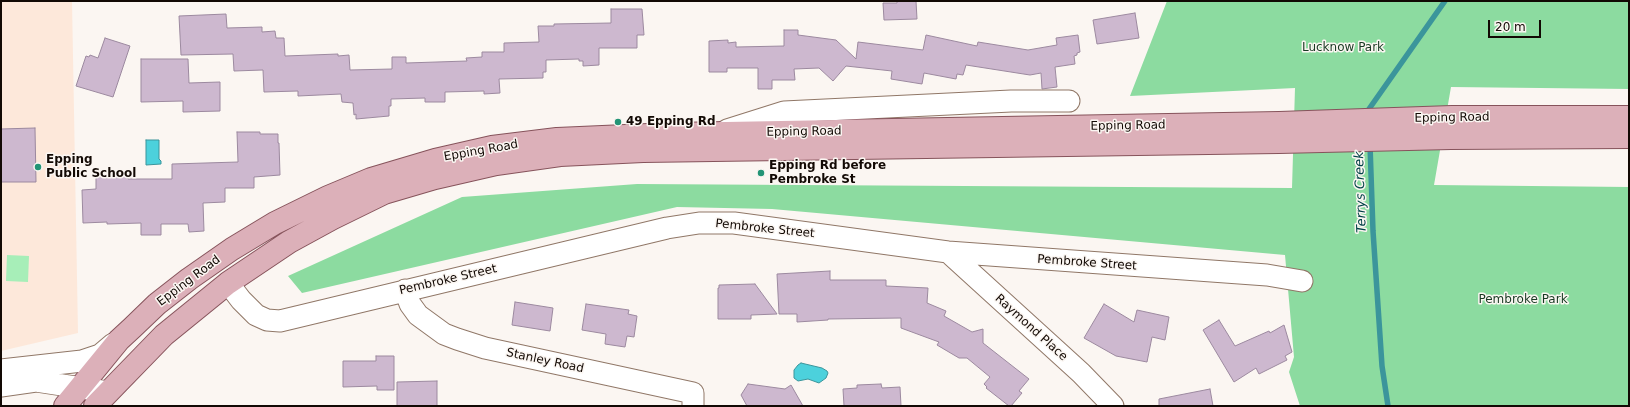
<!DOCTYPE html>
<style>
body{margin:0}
#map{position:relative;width:1630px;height:407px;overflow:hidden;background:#fbf6f2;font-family:"DejaVu Sans",sans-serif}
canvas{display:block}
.frame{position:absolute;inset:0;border:2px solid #120904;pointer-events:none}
.scale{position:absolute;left:1488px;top:20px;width:53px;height:18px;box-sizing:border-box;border:2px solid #120904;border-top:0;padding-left:5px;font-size:12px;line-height:14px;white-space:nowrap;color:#120904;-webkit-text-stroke:3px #fbf6f2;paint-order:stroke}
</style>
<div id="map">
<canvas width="1630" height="407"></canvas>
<div class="frame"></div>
<div class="scale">20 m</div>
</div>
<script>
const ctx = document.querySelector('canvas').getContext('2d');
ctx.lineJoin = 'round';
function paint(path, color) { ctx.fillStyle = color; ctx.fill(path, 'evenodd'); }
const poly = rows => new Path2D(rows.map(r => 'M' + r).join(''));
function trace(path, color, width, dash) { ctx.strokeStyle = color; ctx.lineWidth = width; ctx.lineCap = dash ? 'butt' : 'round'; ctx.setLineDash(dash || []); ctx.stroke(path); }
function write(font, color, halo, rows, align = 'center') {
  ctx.font = font + ' "DejaVu Sans",sans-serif'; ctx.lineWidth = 3; ctx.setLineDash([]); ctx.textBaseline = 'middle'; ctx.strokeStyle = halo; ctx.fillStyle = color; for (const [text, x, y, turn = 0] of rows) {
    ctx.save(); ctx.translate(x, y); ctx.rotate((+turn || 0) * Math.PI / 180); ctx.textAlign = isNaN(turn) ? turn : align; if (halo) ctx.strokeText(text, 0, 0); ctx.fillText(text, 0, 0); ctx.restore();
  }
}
const built = poly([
 [1,1,72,1,78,333,1,351]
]);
const green = poly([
 [7,255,29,256,28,282,6,281]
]);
const forest = poly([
 [1167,1,1629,1,1629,89,1451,87,1434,185,1629,187,1629,406,1300,406,1289,372,1294,357,1285,255,772,209,677,207,302,293,288,276,462,197,637,184,1292,188,1295,88,1130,96]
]);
const water = poly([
 [146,140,159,140,159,159,161,161,161,164,146,165,146,140],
 [801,363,822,368,827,371,828,373,826,378,819,383,808,379,798,381,794,378,794,370,798,365,801,363]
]);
const stream = poly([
 [1369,117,1369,109,1445,1],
 [1370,145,1373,231,1382,366,1388,406]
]);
const building = poly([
 [897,1,916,1,917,19,884,20,883,3,897,3,897,1],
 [611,9,642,9,644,35,637,35,637,48,599,48,599,65,583,66,583,61,579,61,579,59,546,60,546,72,543,72,543,78,499,79,500,93,484,94,484,91,445,92,445,102,425,102,425,98,391,99,391,106,389,106,389,116,356,119,356,114,354,115,353,103,342,102,341,94,298,96,298,91,264,92,263,70,234,71,233,54,181,55,179,16,226,14,227,28,262,27,262,32,275,31,276,38,284,38,285,56,338,54,338,56,349,55,350,70,392,69,392,57,406,57,406,63,467,61,466,58,482,57,482,52,504,52,504,43,539,42,538,26,554,26,554,24,611,23,611,9],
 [1135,13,1139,38,1097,44,1093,20,1135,13],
 [784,30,798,30,798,35,836,40,856,59,858,42,923,50,926,35,977,46,978,42,1028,50,1057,45,1056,38,1078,35,1080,52,1077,53,1077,55,1074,56,1075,64,1055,67,1057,87,1042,89,1041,73,1030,75,966,65,963,75,957,74,956,79,924,73,922,84,891,79,892,71,846,66,833,81,819,68,794,69,795,80,772,80,772,89,758,89,758,68,727,68,727,72,709,72,709,41,728,40,728,43,736,42,736,47,784,46,784,30],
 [105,38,130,46,113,97,76,86,86,56,89,57,90,55,98,58,105,38],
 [141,59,188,59,189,83,220,82,220,111,183,112,183,101,141,102,141,59],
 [35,128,36,182,1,182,1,129,35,128],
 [237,132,260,132,260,134,278,134,278,143,279,143,280,175,254,177,254,188,225,188,225,202,203,203,204,231,189,232,188,224,161,224,161,235,141,235,141,223,107,224,107,222,83,223,82,190,96,189,96,175,128,174,128,179,172,179,172,164,238,162,237,132],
 [830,271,830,280,886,280,886,286,928,288,927,303,946,311,944,316,972,332,983,329,983,343,1029,379,1019,391,1022,393,1011,406,1009,406,986,388,987,387,984,384,990,377,967,358,959,358,937,345,939,342,901,328,901,318,828,319,828,320,797,322,797,314,779,314,777,274,830,271],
 [755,284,777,314,751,315,751,319,718,319,718,288,719,288,719,285,755,284],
 [515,302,553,308,550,331,512,325,515,302],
 [586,304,629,310,628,314,637,316,634,337,627,336,625,347,605,344,606,334,582,330,586,304],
 [1104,304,1134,322,1137,310,1169,317,1165,340,1152,337,1147,362,1116,356,1084,338,1104,304],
 [1219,320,1235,346,1269,331,1270,333,1284,325,1292,352,1285,356,1287,360,1259,374,1256,368,1234,382,1203,330,1219,320],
 [376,356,394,356,394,390,377,390,377,386,343,387,343,361,376,361,376,356],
 [437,381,437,406,397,406,397,382,437,381],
 [748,384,785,389,791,385,803,406,747,406,741,395,748,384],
 [881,384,882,388,900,387,901,406,844,406,843,389,857,388,857,385,881,384],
 [1210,389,1213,406,1159,406,1159,399,1210,389]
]);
const minor = poly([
 [727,130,784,112,1011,101,1069,101],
 [948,252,1081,373,1113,406],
 [228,283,241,300,256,315,267,320,280,321,667,228,699,223,734,223,948,252,1267,275,1302,281],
 [405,290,410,304,418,315,444,334,457,339,485,348,693,393,693,406],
 [1,370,82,361,100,355,113,344],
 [1,386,36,381,108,392]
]);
const major = poly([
 [65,406,119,340,132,328,157,304,189,279,232,249,275,223,328,197,371,179,435,160,492,147,557,139,671,134,1279,123,1452,117,1629,117],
 [95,406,164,335,228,283,289,242,333,218,384,193,435,178,496,164,560,155,643,151,1279,142,1451,138,1629,137]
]);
const markers = [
 [618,122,4,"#239476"],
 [38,167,4,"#239476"],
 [761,173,4,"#239476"]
];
const parkNames = [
 ["Lucknow Park",1343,48],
 ["Pembroke Park",1523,300]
];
const streetNames = [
 ["Epping Road",1452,118,-1],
 ["Epping Road",1128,126,-1],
 ["Epping Road",804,132,-1],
 ["Epping Road",481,151,-10],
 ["Pembroke Street",765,229,6],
 ["Pembroke Street",1087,263,4],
 ["Pembroke Street",448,280,-13],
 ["Epping Road",189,281,-37],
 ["Raymond Place",1031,328,42],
 ["Stanley Road",545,361,12]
];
const poiNames = [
 ["49 Epping Rd",626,122],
 ["Epping",46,160],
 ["Public School",46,174],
 ["Epping Rd before",769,166],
 ["Pembroke St",769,180]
];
const waterNames = [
 ["Terrys Creek",1361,192,-92]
];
paint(built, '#fde8da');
paint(green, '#a7eeb8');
paint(forest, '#8cdba0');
paint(water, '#4cd1dc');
trace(water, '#3b959b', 1);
trace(stream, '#3b959b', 5.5);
paint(building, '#cdb8cf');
trace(building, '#9c899f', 1);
trace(minor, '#907767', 23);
trace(major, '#86535b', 24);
trace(minor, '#fff', 21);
trace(major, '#dcb0b9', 22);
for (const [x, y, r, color] of markers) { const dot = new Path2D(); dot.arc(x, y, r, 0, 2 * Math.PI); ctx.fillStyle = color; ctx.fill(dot); trace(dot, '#fbf6f2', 1.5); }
write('12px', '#183922', '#fbf6f2', parkNames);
write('12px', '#120904', '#fbf6f2', streetNames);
write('bold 12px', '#120904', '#fbf6f2', poiNames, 'left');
write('italic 13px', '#024247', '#fbf6f2', waterNames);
</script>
